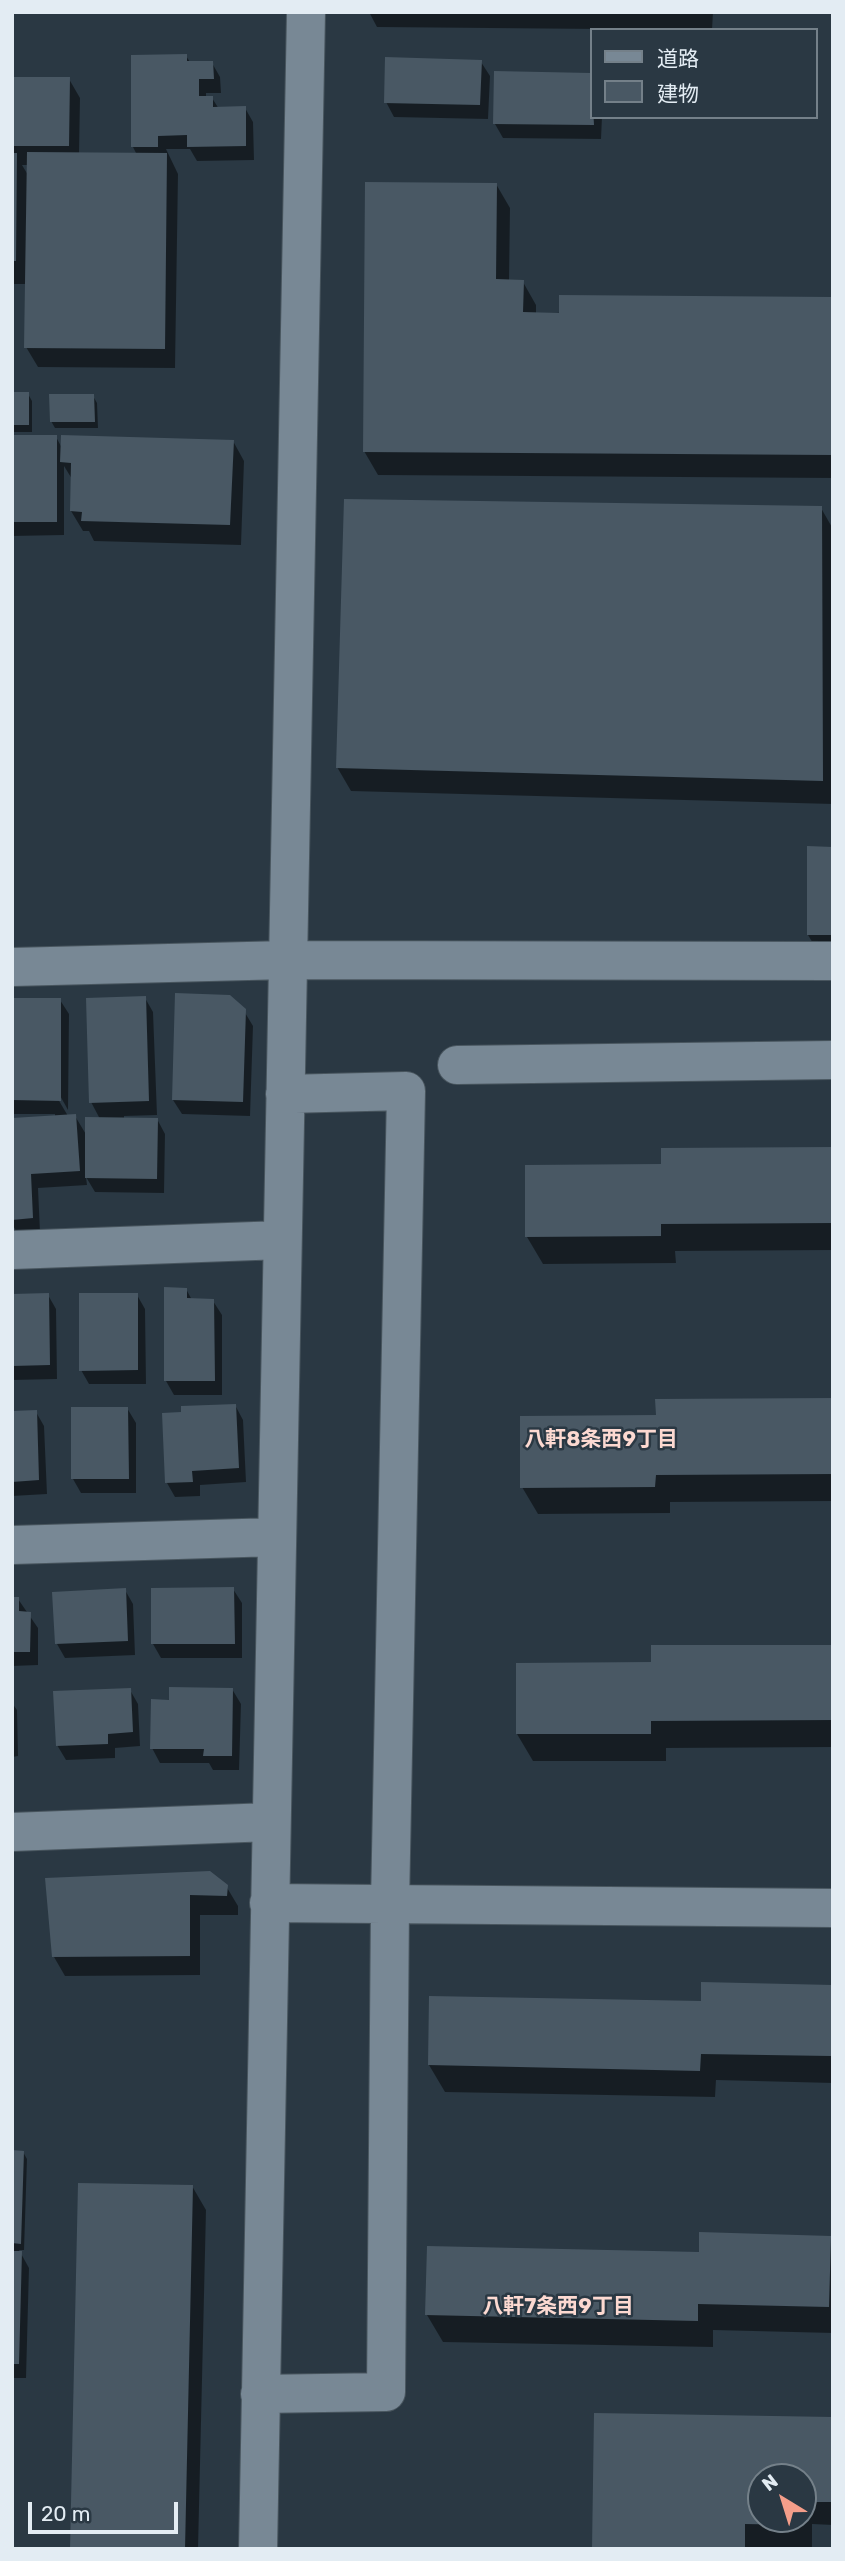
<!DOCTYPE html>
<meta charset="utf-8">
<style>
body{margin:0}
#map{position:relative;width:845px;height:2561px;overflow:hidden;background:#2a3843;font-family:Rubik,"Noto Sans JP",sans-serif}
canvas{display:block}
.frame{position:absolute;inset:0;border:14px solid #e3ecf3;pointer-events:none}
.legend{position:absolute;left:590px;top:28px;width:228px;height:91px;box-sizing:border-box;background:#2a3843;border:2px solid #748089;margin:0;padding:9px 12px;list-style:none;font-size:21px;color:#e3ecf3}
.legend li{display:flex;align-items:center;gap:14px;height:35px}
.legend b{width:35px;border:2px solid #748089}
.north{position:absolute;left:747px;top:2463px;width:70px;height:70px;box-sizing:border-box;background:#2a3843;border:2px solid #748089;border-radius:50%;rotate:322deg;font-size:19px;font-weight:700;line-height:28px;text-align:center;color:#e3ecf3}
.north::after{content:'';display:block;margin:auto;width:24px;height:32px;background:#f49e8a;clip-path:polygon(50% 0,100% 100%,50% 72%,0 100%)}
.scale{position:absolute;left:28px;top:2502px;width:150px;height:32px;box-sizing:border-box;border:4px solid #e3ecf3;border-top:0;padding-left:9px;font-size:21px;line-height:24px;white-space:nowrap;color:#e3ecf3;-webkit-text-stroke:5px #2a3843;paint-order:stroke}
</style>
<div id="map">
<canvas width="845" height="2561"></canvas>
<div class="frame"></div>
<ul class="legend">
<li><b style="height:9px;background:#788895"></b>道路</li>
<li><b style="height:19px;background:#495864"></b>建物</li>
</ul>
<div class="north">N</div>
<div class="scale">20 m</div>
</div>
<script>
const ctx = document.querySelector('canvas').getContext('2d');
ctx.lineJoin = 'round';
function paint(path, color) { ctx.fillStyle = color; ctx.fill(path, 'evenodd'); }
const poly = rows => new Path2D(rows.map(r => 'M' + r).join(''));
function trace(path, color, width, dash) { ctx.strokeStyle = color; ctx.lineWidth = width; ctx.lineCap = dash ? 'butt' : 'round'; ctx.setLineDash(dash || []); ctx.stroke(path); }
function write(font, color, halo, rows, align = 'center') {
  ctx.font = font + ' Rubik,"Noto Sans JP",sans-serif'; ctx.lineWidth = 5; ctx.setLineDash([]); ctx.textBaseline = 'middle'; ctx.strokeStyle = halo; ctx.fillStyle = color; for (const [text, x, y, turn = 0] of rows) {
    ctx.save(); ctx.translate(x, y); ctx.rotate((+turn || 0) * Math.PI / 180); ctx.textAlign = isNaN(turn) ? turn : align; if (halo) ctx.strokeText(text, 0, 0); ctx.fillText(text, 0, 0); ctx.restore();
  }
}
const shadow = poly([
 [369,12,713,12,712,30,377,27],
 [186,56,190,62,212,63,220,77,221,93,206,93,206,98,212,98,219,109,245,108,253,122,254,160,197,161,190,149,166,149,178,174,175,368,38,367,26,347,27,284,12,284,12,78,69,79,80,98,79,154,137,155,133,147],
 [22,165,28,165,28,175],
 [481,62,490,76,488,119,394,117,386,102],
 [495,73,591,75,591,117,602,117,601,139,503,138,495,124],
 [496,184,510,208,509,281,523,282,536,305,536,314,833,299,833,478,378,475,364,451],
 [12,393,28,394,32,401,32,432,12,432],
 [93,396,97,403,98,428,55,428,51,421],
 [12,437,56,437,62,448,233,441,244,461,241,545,94,541,89,531,83,531,71,511,72,479,64,466,64,535,12,536],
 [821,508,833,529,833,804,351,791,337,767],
 [833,848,833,955,820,955,808,935],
 [145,998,153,1012,157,1115,124,1116,124,1119,157,1119,165,1134,164,1193,95,1192,86,1177,87,1185,38,1188,40,1232,18,1234,12,1224,12,1120,55,1117,55,1114,12,1114,12,1000,60,1000,69,1014,68,1110,58,1092,55,1094,68,1116,75,1116,87,1136,100,1119,91,1102],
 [244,1011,253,1026,250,1116,182,1114,173,1100],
 [833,1149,833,1250,675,1251,676,1263,543,1264,527,1237,663,1166],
 [186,1289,192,1300,213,1301,222,1315,222,1395,174,1395,166,1381],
 [48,1295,56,1309,57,1379,12,1380,12,1296],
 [137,1295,145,1309,146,1384,89,1384,81,1370],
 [833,1399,833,1501,670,1502,670,1513,538,1514,522,1487,657,1417],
 [235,1405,243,1420,246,1482,200,1485,200,1496,175,1497,167,1483,164,1415],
 [127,1408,136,1423,136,1493,81,1493,73,1479],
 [36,1412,44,1426,47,1494,12,1496,12,1413],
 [233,1589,242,1603,242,1658,161,1658,153,1644],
 [125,1590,133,1604,135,1655,65,1658,57,1644],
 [12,1599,18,1599,38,1628,38,1665,12,1666],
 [833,1646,833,1747,666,1748,666,1761,533,1761,517,1734,653,1664],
 [232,1689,241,1704,239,1770,213,1770,209,1763,160,1763,152,1748,171,1701],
 [130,1690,138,1704,140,1746,115,1748,115,1758,66,1760,57,1745],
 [12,1703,17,1710,18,1756,12,1757],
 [47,1880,226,1886,238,1906,238,1915,200,1915,200,1975,65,1976,54,1957],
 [833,1988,833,2083,716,2080,715,2097,445,2092,429,2065,702,2003],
 [12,2152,23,2152,27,2159,24,2250,19,2250,29,2268,26,2378,12,2378],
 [192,2186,206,2210,198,2549,72,2549],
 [830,2237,833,2243,833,2333,713,2330,713,2347,443,2342,427,2315,701,2253],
 [833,2419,833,2525,812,2524,812,2548,594,2549],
 [761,2477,803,2477,803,2519,761,2519]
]);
const building = poly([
 [187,54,187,61,213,61,214,79,199,79,199,96,213,96,213,107,246,106,246,146,187,147,187,135,158,136,158,147,131,147,131,55],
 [385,57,482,60,480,105,384,103],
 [494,71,591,73,594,125,493,124],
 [12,77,70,77,69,146,12,146],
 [27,152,167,153,165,349,24,348],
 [12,153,17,153,16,261,12,261],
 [365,182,497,183,496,279,524,280,523,312,559,313,559,295,833,297,833,455,363,452],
 [12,392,29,392,29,425,12,425],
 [49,394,94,394,95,422,50,422],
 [12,435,57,435,57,522,12,522],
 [61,435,234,440,230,525,81,521,82,512,70,511,71,463,60,462],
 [344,499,822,506,823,781,336,768],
 [807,846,833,847,833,935,807,935],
 [175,993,230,995,246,1009,243,1102,172,1100],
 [146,996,149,1101,89,1103,86,998],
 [12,998,61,998,61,1101,12,1100],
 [76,1114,80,1171,31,1174,33,1218,12,1220,12,1118],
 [85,1117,158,1118,157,1179,85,1178],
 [833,1147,833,1223,661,1224,661,1236,525,1237,525,1165,661,1164,661,1148],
 [164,1287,187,1288,187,1298,214,1299,215,1381,164,1381],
 [49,1293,50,1365,12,1366,12,1294],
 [79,1293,138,1293,138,1370,79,1371],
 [833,1398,833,1474,656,1475,655,1487,520,1488,520,1416,656,1415,655,1399],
 [236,1404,239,1468,192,1471,193,1482,165,1483,162,1413,181,1412,181,1406],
 [71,1407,128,1407,129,1479,71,1479],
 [37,1410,39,1480,12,1482,12,1411],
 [234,1587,235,1644,151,1644,151,1588],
 [126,1588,128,1641,55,1644,52,1592],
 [12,1597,19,1597,19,1611,31,1612,30,1652,12,1652],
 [651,1645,833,1645,833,1720,651,1721,651,1734,516,1734,516,1663,651,1662],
 [169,1687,233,1688,232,1756,203,1756,204,1749,150,1749,151,1699,169,1700],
 [131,1688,133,1732,108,1734,108,1744,56,1746,53,1691],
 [210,1871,228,1885,227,1896,190,1895,190,1956,52,1957,45,1878],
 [701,1982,833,1985,831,2056,701,2054,700,2071,428,2065,429,1996,701,2001],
 [12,2150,24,2151,21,2244,12,2243],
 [78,2183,193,2185,185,2549,70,2549],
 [699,2232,831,2236,829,2307,698,2304,698,2321,425,2315,427,2246,699,2252],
 [12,2251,22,2251,19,2364,12,2364],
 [594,2413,833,2417,833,2502,803,2502,803,2477,761,2477,761,2519,800,2519,800,2525,745,2524,745,2549,592,2549]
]);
const minor = poly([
 [12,967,287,960,833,961],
 [457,1065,833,1060],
 [12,1250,282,1240],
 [12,1545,276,1537],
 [12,1832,270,1822],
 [269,1903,833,1908],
 [260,2394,386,2392,390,1904,406,1091,285,1094],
 [258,2549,306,12]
]);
const neighbourhoodNames = [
 ["八軒8条西9丁目",601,1440],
 ["八軒7条西9丁目",558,2307]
];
paint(shadow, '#0007');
paint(building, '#495864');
trace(minor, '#48555e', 40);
trace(minor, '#788895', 38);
write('bold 21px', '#fcd9d1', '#2a3843', neighbourhoodNames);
</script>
